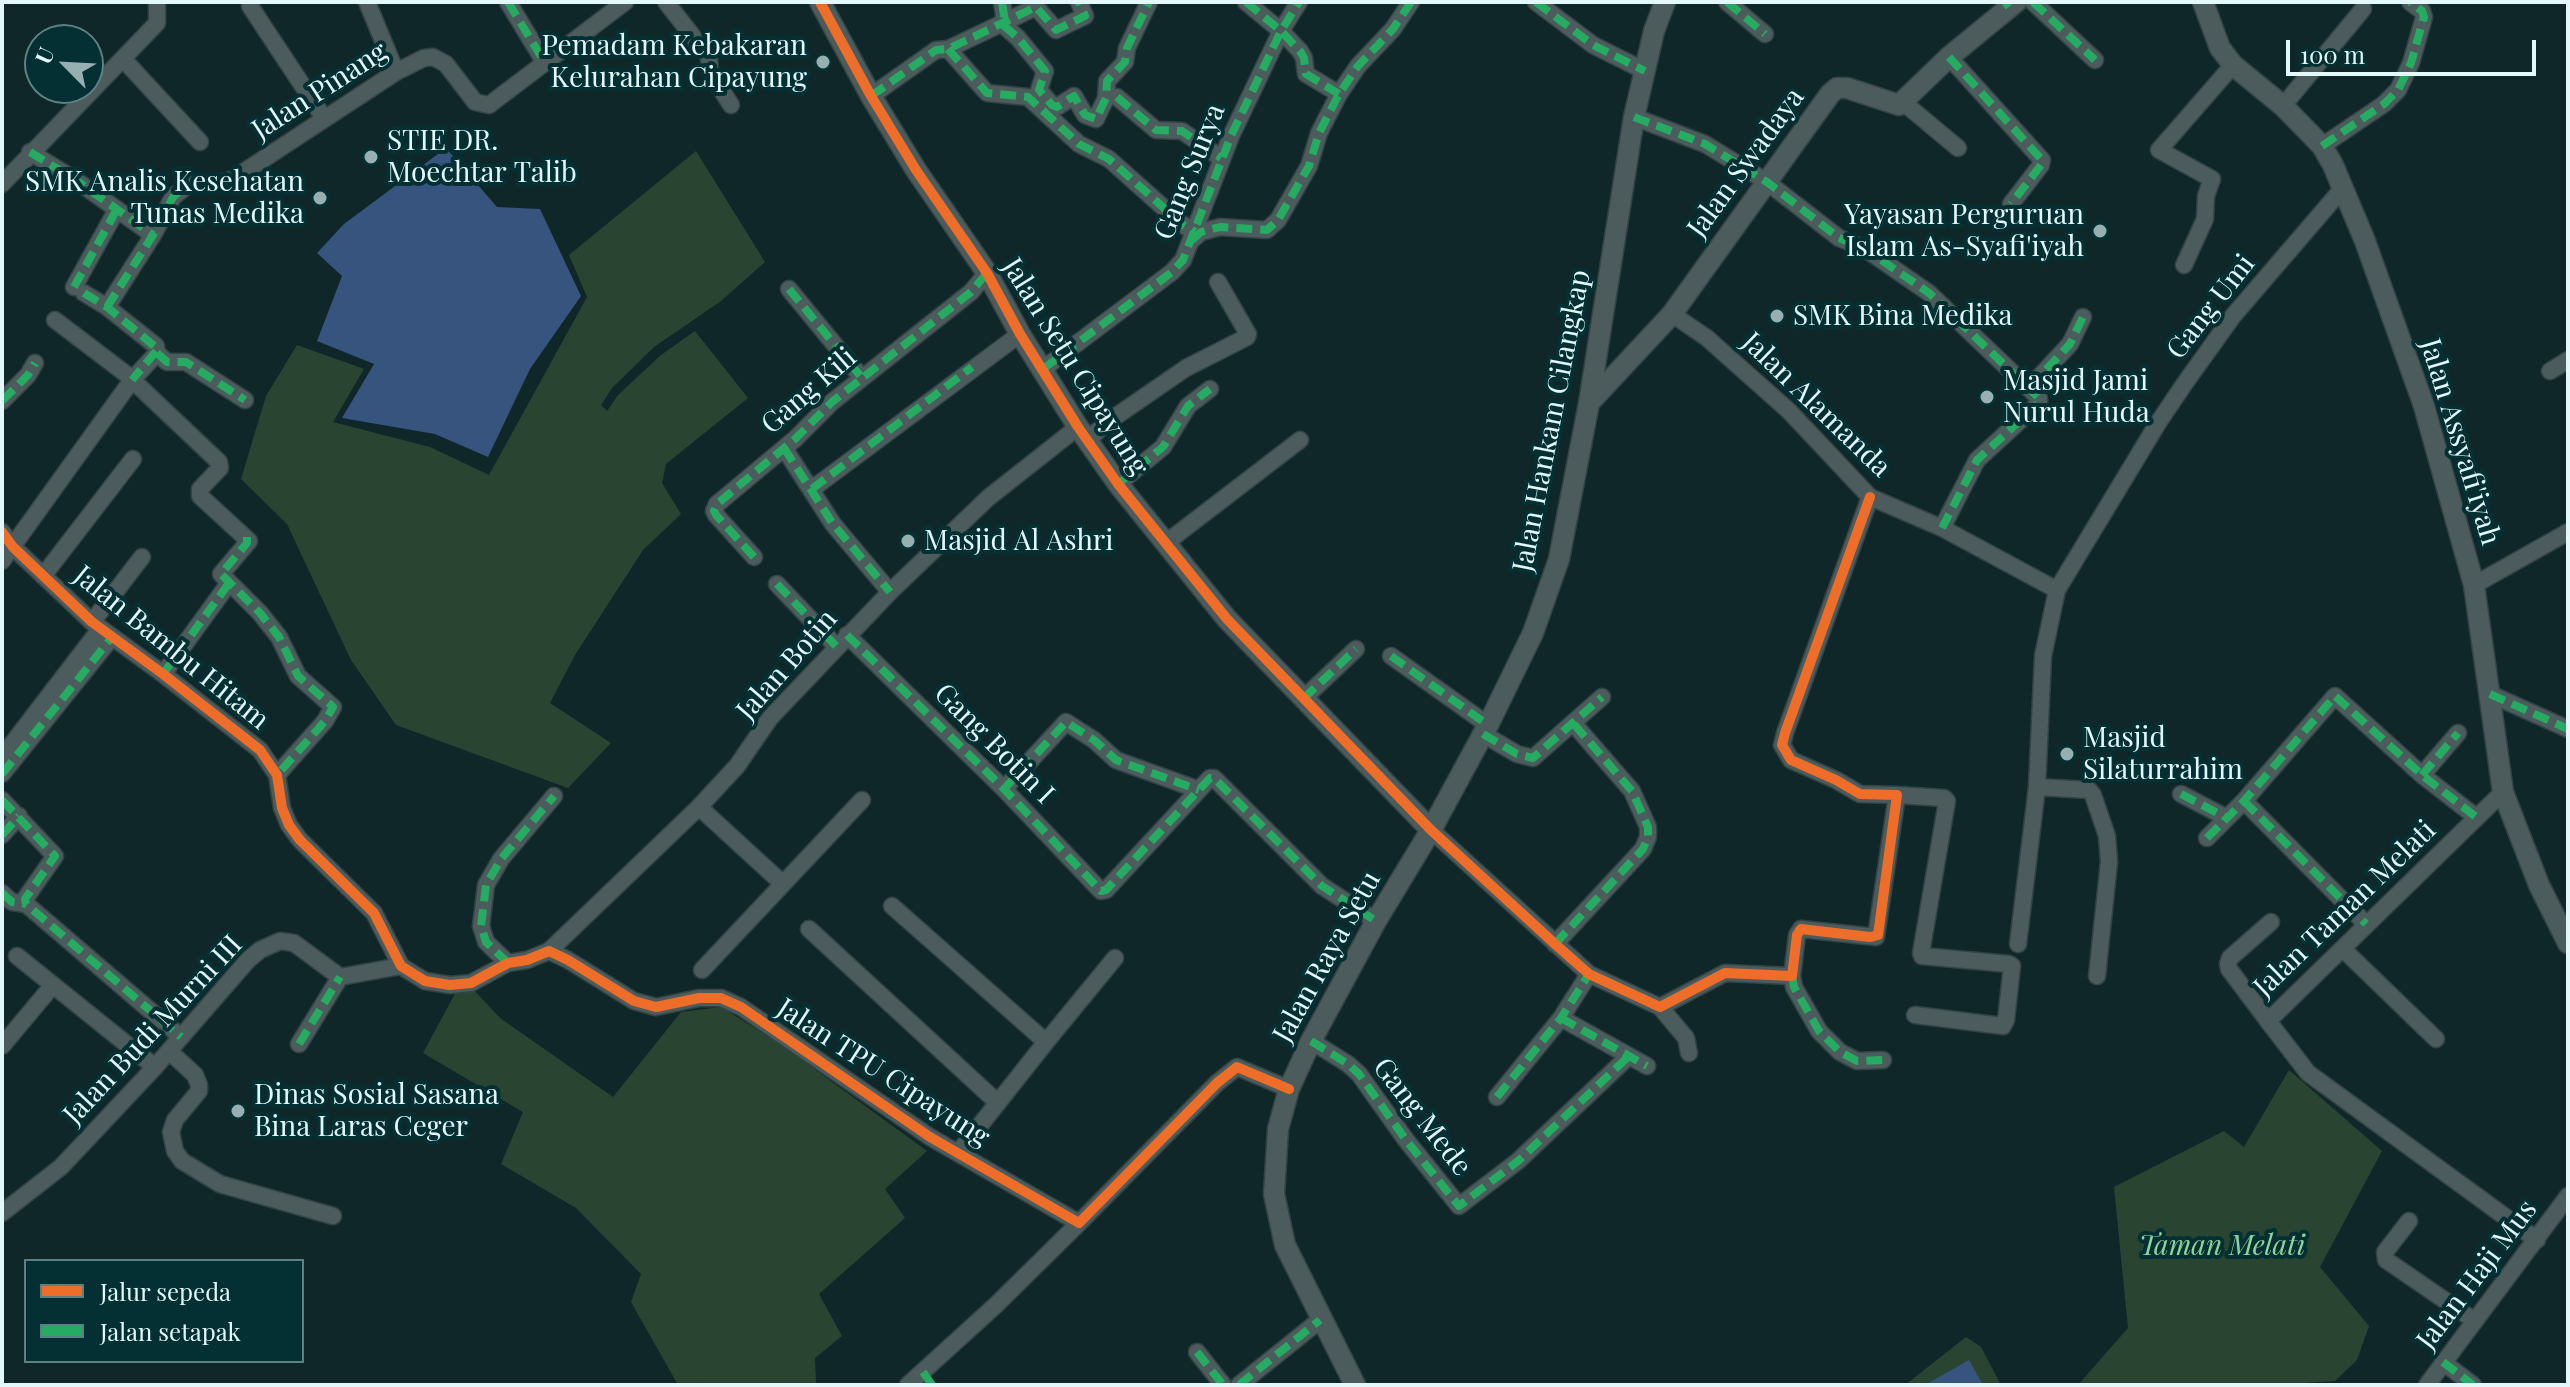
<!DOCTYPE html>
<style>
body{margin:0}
#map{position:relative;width:2570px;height:1387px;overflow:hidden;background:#0f2729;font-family:"Playfair Display",serif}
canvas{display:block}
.frame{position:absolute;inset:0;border:4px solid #e2f8fa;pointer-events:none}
.legend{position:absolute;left:24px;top:1259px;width:280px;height:104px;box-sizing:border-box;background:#043034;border:2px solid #5d8083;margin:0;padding:10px 14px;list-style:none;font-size:24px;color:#e2f8fa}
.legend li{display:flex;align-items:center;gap:16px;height:40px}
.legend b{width:40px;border:2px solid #5d8083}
.north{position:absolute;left:24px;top:24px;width:80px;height:80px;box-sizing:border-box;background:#043034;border:2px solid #5d8083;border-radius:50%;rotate:294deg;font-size:22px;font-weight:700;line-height:32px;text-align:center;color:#e2f8fa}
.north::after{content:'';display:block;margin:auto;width:28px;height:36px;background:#98afb1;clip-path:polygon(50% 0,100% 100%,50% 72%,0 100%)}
.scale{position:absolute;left:2286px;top:40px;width:250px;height:36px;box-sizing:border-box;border:4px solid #e2f8fa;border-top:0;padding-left:10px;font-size:24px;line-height:28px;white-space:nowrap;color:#e2f8fa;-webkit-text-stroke:6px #043034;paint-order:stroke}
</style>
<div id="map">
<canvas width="2570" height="1387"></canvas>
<div class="frame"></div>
<ul class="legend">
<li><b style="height:10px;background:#ee6e29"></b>Jalur sepeda</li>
<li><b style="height:10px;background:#26ab63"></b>Jalan setapak</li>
</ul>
<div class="north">U</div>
<div class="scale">100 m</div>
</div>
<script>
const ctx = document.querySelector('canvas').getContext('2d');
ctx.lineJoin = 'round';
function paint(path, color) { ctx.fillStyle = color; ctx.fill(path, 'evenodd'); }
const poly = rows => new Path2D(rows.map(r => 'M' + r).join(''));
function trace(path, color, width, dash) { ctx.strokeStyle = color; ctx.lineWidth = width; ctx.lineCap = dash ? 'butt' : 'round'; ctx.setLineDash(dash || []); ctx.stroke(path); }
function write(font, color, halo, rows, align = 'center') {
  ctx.font = font + ' "Playfair Display",serif'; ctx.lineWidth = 8; ctx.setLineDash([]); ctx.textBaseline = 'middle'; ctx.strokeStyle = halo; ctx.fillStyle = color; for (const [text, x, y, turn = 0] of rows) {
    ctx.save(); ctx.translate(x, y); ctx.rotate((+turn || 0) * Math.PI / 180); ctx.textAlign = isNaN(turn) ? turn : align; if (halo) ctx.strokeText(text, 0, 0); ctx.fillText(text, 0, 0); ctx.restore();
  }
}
const green = poly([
 [696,151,765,262,721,301,654,347,612,388,601,405,607,411,618,395,661,355,695,331,748,398,666,464,662,483,681,514,643,550,575,655,550,703,611,743,568,788,396,725,351,660,287,524,241,479,266,396,297,345,364,369,333,422,430,447,489,475,587,297,569,255],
 [473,989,500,1018,613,1097,681,1012,721,1007,780,1044,927,1151,885,1189,905,1218,819,1294,842,1336,815,1358,816,1385,701,1385,699,1382,696,1385,678,1385,631,1302,641,1274,576,1208,501,1164,523,1112,423,1053,457,990],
 [2289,1070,2382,1151,2320,1267,2369,1326,2357,1360,2335,1381,2272,1385,2078,1385,2128,1328,2114,1187,2224,1131,2244,1147],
 [1966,1337,1981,1347,2001,1385,1905,1385]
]);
const water = poly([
 [446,148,497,207,540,209,581,296,530,369,488,457,435,434,342,418,374,364,317,341,342,276,317,253,344,224],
 [1969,1360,1983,1385,1925,1385]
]);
const minor = poly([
 [367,2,396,72],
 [508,2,545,63],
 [666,2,709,57,710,72,731,105],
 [1002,2,1004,15,1002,24,1018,38,1045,71,1039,90,1052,105,1057,107,1074,96,1085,115,1096,119,1106,98,1107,81,1125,62,1127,48,1149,2],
 [1246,2,1281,31,1300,51,1304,58,1306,74,1339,94],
 [1536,2,1593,45,1645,71],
 [1727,2,1765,34],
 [2033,2,2095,60],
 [250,6,324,118],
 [948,49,987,93,1028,97,1079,144,1109,159,1183,225,1195,232],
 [1949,57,2042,160,2041,165,2011,204],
 [124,60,200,142],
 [871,96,936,50,948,49,1036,7,1056,30,1085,16,1079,2],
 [1117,97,1156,130,1182,131,1221,158],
 [1904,103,1958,148],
 [2283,106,2363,9],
 [1634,117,1705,144,1767,182,1839,238,1864,248,1929,293,2039,398,2039,403,1977,460,1942,528],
 [2322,146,2384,104,2398,90,2411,63,2424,17,2422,11,2410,2],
 [30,152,77,181,153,235],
 [2,184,157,23,157,2],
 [1192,240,1201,232,1220,227,1267,230,1278,220,1309,166,1319,133,1339,94,1358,66,1393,29,1411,2],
 [2184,265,2205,219,2206,196,2212,179,2159,150,2233,65],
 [74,287,117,209],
 [789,289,862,378],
 [107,307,153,235,173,197,188,185,224,182,233,179,396,72,424,58,433,57,446,64,475,102,489,105,625,2],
 [1672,314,1707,338,1789,411,1870,497,1942,528,2057,590],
 [55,320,126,374,219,462,220,468,200,489,200,496,249,541,221,574,260,613,279,637,298,676,333,707,325,721,277,775],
 [157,353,167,362,186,362,245,400],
 [1043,369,1172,272,1183,260,1231,136,1281,31,1299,2],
 [2550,371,2568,360],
 [2030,387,2070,344,2083,317],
 [2,401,28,375,35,363],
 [1087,440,1112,419,1186,368,1247,337,1248,334,1218,282],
 [784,448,833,524,890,592],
 [1118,484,1163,447,1188,406,1210,389],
 [812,489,1020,334],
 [2,532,13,547,92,622,163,674,260,750,277,775,282,808,289,825,300,840,374,913,401,966,425,981,450,985,471,983,508,963,527,960,549,951,568,960,634,1001,656,1007,699,998,721,998,741,1007,930,1137,1079,1223,1217,1083,1237,1067,1289,1089],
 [1167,542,1300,440],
 [754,557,716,515,714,511,717,504,795,439,832,402,971,292,987,273],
 [2,561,132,380,157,353,156,346,107,307,84,293],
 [43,576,133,459],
 [777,584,836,646],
 [2474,585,2568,532],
 [92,622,142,557],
 [847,635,1004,789,1101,891,1106,890,1210,778,1214,778,1322,886,1376,921],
 [1391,656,1488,725],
 [163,674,229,583],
 [2490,694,2568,729],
 [1303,699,1356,649],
 [1483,734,1517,754,1533,758,1602,697],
 [2,757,100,629],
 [2,774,112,637],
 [2422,775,2458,733],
 [2037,787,2089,790,2093,795,2107,836,2109,862,2097,976],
 [1004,789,1066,722,1094,740,1116,760,1199,790],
 [2503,792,2268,1021,2308,1073,2537,1240],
 [2181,794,2227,818],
 [1897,795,1944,798,1947,801,1921,953,1922,956,2009,964,2012,966,2006,1020,2003,1026,1915,1015],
 [2,800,55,856,25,899,26,904,181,1037],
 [2244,801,2366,924],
 [699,807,783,884],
 [1431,830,1589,974,1660,1007,1725,973,1792,976,1797,935,1801,929,1876,937,1897,795,1860,794,1836,780,1791,760,1782,745,1785,733,1870,497],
 [2,835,19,816],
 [2207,838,2244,801,2335,696,2422,775,2476,817],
 [2,893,12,902,26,904],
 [892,906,1046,1042,1115,958],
 [809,929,998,1103],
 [1555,944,1643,849,1648,837,1648,827,1632,791,1573,723],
 [2018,944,2037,787,2043,656,2057,590,2158,423,2185,383,2233,316,2343,188],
 [2344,950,2436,1039],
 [549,951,699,807,737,766,770,718,890,592,988,498,1078,427],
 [508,963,486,942,481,926,486,885,501,859,554,796],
 [702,970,862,800],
 [1792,976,1794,987,1819,1031,1840,1052,1857,1061,1883,1060],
 [53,985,155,1067],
 [1660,1007,1686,1038,1689,1053],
 [1561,1018,1647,1066],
 [2268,1021,2229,969,2228,964,2230,958,2271,922],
 [1311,1041,1348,1064,1359,1074,1406,1140,1459,1206,1518,1161,1629,1056],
 [299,1044,340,977],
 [2,1046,53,985,17,956],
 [169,1051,195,1075,199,1085,199,1091,175,1120,171,1132,175,1151,182,1161,220,1184,333,1216],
 [1497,1097,1561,1018,1589,974],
 [958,1153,1046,1042],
 [2,1213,61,1167,155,1067,248,960,260,950,280,941,294,943,340,977,401,966],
 [2409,1221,2385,1252,2386,1260,2475,1321],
 [1197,1352,1223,1385],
 [2443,1362,2473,1385],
 [908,1385,997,1304,1079,1223],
 [1239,1385,1320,1320],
 [2427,1385,2568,1196]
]);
const tertiary = poly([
 [820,2,871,96,916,170,987,273,1020,334,1078,427,1118,484,1227,619,1431,830],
 [2203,2,2220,48,2233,65,2283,106,2322,146,2333,165,2365,241,2424,406,2474,585,2503,792,2539,885,2568,943],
 [1589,403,1672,314,1830,94,1837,88,1847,88,1899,105,1949,57,2016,2],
 [1355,1385,1285,1245,1274,1194,1278,1129,1289,1089,1311,1041,1376,921,1431,830,1488,725,1533,633,1559,559,1589,403,1634,117,1654,31,1665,2]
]);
const quiet = poly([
 [508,2,545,63],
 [1002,2,1004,15,1002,24,1018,38,1045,71,1039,90,1052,105,1057,107,1074,96,1085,115,1096,119,1106,98,1107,81,1125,62,1127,48,1149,2],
 [1246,2,1281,31,1300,51,1304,58,1306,74,1339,94],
 [1536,2,1593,45,1645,71],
 [1727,2,1765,34],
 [2005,2,2009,7],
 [2033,2,2095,60],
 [948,49,987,93,1028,97,1079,144,1109,159,1183,225,1195,232],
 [1949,57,2042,160,2041,165,2011,204],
 [871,96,936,50,948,49,1036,7,1056,30,1085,16,1079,2],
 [1117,97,1156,130,1182,131,1221,158],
 [1634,117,1705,144,1767,182,1839,238,1864,248,1929,293,2039,398,2039,403,1977,460,1942,528],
 [2322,146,2384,104,2398,90,2411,63,2424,17,2422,11,2410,2],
 [30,152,77,181,153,235],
 [1192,240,1201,232,1220,227,1267,230,1278,220,1309,166,1319,133,1339,94,1358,66,1393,29,1411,2],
 [74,287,117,209],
 [789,289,862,378],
 [84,293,107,307,158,349,132,380],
 [107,307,153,235,173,197,188,185,224,182,233,179],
 [157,353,167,362,186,362,245,400],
 [1043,369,1172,272,1183,260,1231,136,1281,31,1299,2],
 [2030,387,2070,344,2083,317],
 [2,401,28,375,35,363],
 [784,448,833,524,890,592],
 [1118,484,1163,447,1188,406,1210,389],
 [812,489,972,367],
 [247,537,247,543,221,574,260,613,279,637,298,676,333,707,325,721,277,775],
 [754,557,716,515,714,511,717,504,795,439,832,402,971,292,987,273],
 [777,584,836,646],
 [847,635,1004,789,1101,891,1106,890,1210,778,1214,778,1322,886,1376,921],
 [1391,656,1488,725],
 [163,674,229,583],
 [2490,694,2568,729],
 [1303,699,1356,649],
 [1483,734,1517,754,1533,758,1602,697],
 [2,774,112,637],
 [2422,775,2458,733],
 [1004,789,1066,722,1094,740,1116,760,1199,790],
 [2181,794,2227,818],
 [2,800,55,856,25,899,26,904,181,1037],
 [2244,801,2366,924],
 [2,835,19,816],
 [2207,838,2244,801,2335,696,2422,775,2476,817],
 [2,893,12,902,26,904],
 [1555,944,1643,849,1648,837,1648,827,1632,791,1573,723],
 [508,963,486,942,481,926,486,885,501,859,554,796],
 [1792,976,1794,987,1819,1031,1840,1052,1857,1061,1883,1060],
 [1561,1018,1647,1066],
 [1311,1041,1348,1064,1359,1074,1406,1140,1459,1206,1518,1161,1629,1056],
 [299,1044,340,977],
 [1497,1097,1561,1018,1589,974],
 [1197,1352,1223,1385],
 [2443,1362,2473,1385],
 [923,1372,932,1385],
 [1239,1385,1320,1320]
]);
const cycleway = poly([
 [820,2,871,96,916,170,987,273,1020,334,1078,427,1118,484,1227,619,1431,830,1555,944,1589,974,1660,1007,1725,973,1792,976,1797,935,1801,929,1870,937,1878,935,1897,795,1860,794,1836,780,1791,760,1782,745,1785,733,1870,497],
 [2,532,13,547,92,622,163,674,260,750,277,775,282,808,289,825,300,840,374,913,401,966,425,981,450,985,471,983,508,963,527,960,549,951,568,960,634,1001,656,1007,699,998,721,998,741,1007,930,1137,1079,1223,1217,1083,1237,1067,1289,1089]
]);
const markers = [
 [823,62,8,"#98afb1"],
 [371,157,8,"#98afb1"],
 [320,198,8,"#98afb1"],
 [2100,231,8,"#98afb1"],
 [1777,316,8,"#98afb1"],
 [1987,397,8,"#98afb1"],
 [908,541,8,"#98afb1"],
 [2067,754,8,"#98afb1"],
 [238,1111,8,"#98afb1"]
];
const poiNames = [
 ["Pemadam Kebakaran",807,46,"right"],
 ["Kelurahan Cipayung",807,78,"right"],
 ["STIE DR.",387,141],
 ["Moechtar Talib",387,173],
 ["SMK Analis Kesehatan",304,182,"right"],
 ["Tunas Medika",304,214,"right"],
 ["Yayasan Perguruan",2084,215,"right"],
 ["Islam As-Syafi'iyah",2084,247,"right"],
 ["SMK Bina Medika",1793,316],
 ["Masjid Jami",2003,381],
 ["Nurul Huda",2003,413],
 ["Masjid Al Ashri",924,541],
 ["Masjid",2083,738],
 ["Silaturrahim",2083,770],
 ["Dinas Sosial Sasana",254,1095],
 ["Bina Laras Ceger",254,1127]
];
const streetNames = [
 ["Jalan Pinang",320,91,-33],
 ["Jalan Swadaya",1746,163,-54],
 ["Gang Surya",1190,172,-68],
 ["Gang Umi",2211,307,-52],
 ["Jalan Setu Cipayung",1075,367,58],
 ["Gang Kili",809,391,-41],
 ["Jalan Alamanda",1816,405,44],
 ["Jalan Hankam Cilangkap",1552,421,-79],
 ["Jalan Assyafi'iyah",2460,442,73],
 ["Jalan Bambu Hitam",171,648,39],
 ["Jalan Botin",787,665,-49],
 ["Gang Botin I",994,744,45],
 ["Jalan Taman Melati",2345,909,-44],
 ["Jalan Raya Setu",1327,957,-61],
 ["Jalan Budi Murni III",153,1030,-47],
 ["Jalan TPU Cipayung",883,1073,33],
 ["Gang Mede",1422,1117,52],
 ["Jalan Haji Mus",2477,1275,-53]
];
const parkNames = [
 ["Taman Melati",2222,1246]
];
paint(green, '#294531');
paint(water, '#36547d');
trace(minor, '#324344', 19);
trace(tertiary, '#324344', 23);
trace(minor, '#4c5b5c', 16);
trace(tertiary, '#4c5b5c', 20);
trace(quiet, '#26ab63', 8, [16, 8]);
trace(cycleway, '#ee6e29', 10);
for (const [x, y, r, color] of markers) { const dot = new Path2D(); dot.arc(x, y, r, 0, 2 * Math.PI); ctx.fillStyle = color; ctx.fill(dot); trace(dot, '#043034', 3); }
write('28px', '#e2f8fa', '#043034', poiNames, 'left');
write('28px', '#e2f8fa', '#043034', streetNames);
write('italic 28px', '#8cd598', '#043034', parkNames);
</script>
